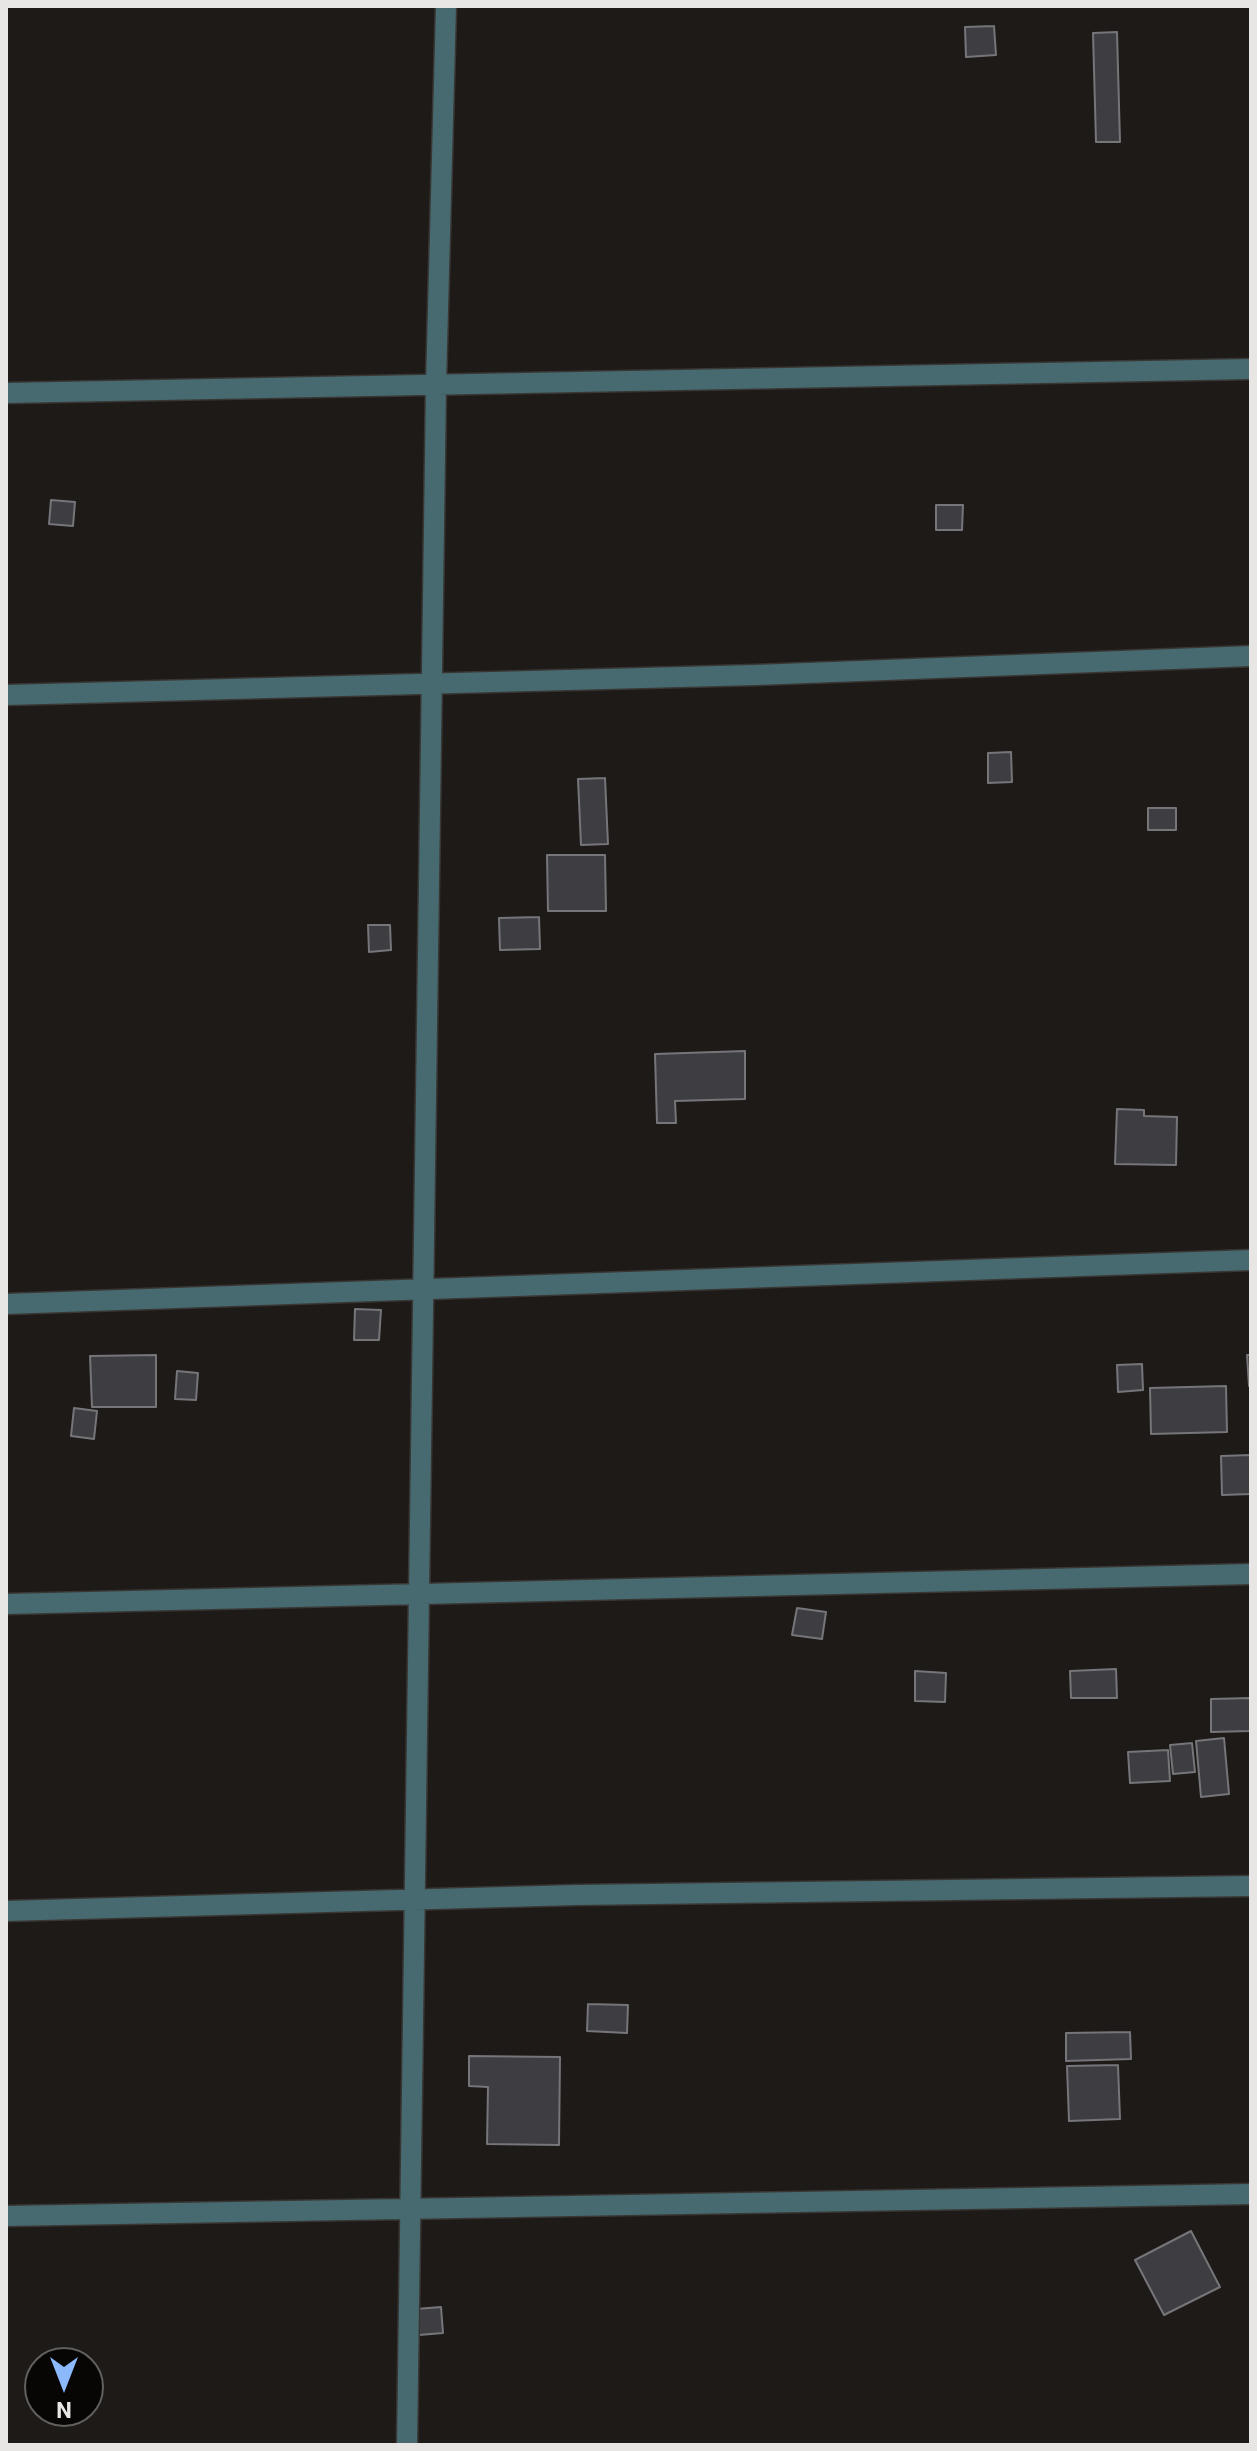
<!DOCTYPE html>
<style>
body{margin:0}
#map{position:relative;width:1257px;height:2451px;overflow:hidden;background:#1d1a17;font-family:Roboto,sans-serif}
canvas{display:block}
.frame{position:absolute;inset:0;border:8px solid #e8e6e4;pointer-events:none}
.north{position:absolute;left:24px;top:2347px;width:80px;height:80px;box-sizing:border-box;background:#070605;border:2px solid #61605e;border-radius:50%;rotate:180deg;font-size:22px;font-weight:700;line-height:32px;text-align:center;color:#e8e6e4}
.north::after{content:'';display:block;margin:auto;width:28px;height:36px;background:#8bb9fc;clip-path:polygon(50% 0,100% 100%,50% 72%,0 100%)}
</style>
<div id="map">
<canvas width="1257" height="2451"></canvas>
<div class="frame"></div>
<div class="north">N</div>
</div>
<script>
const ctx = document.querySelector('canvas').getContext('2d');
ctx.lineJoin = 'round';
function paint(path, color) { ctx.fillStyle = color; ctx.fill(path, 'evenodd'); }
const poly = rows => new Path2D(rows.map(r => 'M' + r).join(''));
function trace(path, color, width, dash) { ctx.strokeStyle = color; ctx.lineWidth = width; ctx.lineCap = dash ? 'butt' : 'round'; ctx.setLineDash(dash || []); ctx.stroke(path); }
const building = poly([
 [994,26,996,55,966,57,965,27,994,26],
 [1117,32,1120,142,1096,142,1093,33,1117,32],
 [51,500,75,502,73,526,49,524,51,500],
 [936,505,963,505,962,530,936,530,936,505],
 [1011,752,1012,782,988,783,988,753,1011,752],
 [605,778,608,844,581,845,578,779,605,778],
 [1148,808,1176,808,1176,830,1148,830,1148,808],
 [547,855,605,855,606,911,548,911,547,855],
 [539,917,540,949,500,950,499,918,539,917],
 [368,925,390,925,391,950,369,952,368,925],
 [745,1051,745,1099,675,1101,676,1123,657,1123,655,1054,745,1051],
 [1117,1109,1144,1110,1144,1116,1177,1117,1176,1165,1115,1164,1117,1109],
 [355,1309,381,1310,379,1340,354,1340,355,1309],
 [156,1355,156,1407,92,1407,90,1356,156,1355],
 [1247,1355,1251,1355,1251,1386,1249,1386,1247,1355],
 [1142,1364,1143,1390,1118,1392,1117,1365,1142,1364],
 [177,1371,198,1373,196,1400,175,1399,177,1371],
 [1226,1386,1227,1432,1151,1434,1150,1388,1226,1386],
 [74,1408,97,1411,94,1439,71,1436,74,1408],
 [1251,1455,1251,1494,1222,1495,1221,1456,1251,1455],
 [797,1608,826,1612,822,1639,792,1635,797,1608],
 [1116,1669,1117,1698,1071,1698,1070,1671,1116,1669],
 [915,1671,946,1673,945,1702,915,1701,915,1671],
 [1251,1698,1251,1731,1211,1732,1211,1699,1251,1698],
 [1224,1738,1229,1794,1201,1797,1196,1741,1224,1738],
 [1192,1743,1195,1772,1173,1774,1170,1745,1192,1743],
 [1168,1750,1170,1781,1130,1783,1128,1752,1168,1750],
 [588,2004,628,2005,627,2033,587,2031,588,2004],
 [1130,2032,1131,2059,1066,2061,1066,2033,1130,2032],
 [469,2056,560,2057,559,2145,487,2144,488,2087,469,2086,469,2056],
 [1118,2065,1120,2119,1069,2121,1067,2066,1118,2065],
 [1191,2231,1220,2287,1164,2315,1135,2260,1191,2231],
 [441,2307,443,2333,419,2335,416,2309,441,2307]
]);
const minor = poly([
 [6,393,1251,369],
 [6,695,755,675,1251,656],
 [6,1304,1251,1260],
 [6,1604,1251,1574],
 [6,1911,576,1895,1251,1886],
 [6,2216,1251,2194],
 [407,2445,436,385,446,6]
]);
paint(building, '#3e3e42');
trace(building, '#75757a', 2);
trace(minor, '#393734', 23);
trace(minor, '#476970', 20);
</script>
